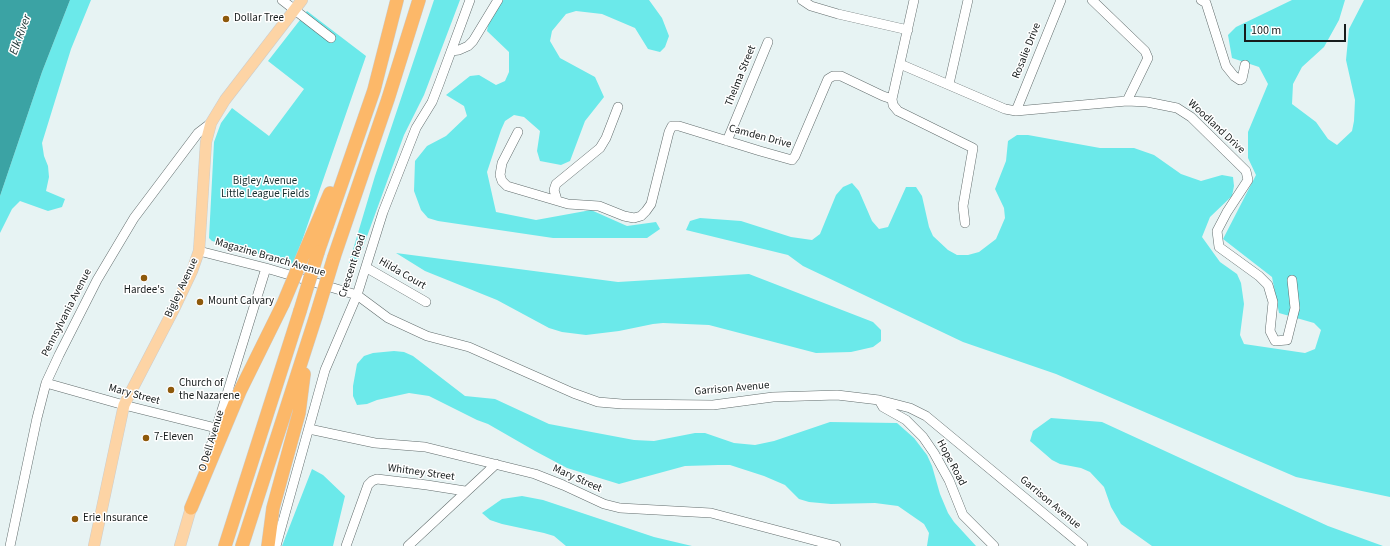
<!DOCTYPE html>
<style>
body{margin:0}
#map{position:relative;width:1390px;height:546px;overflow:hidden;background:#e7f3f3;font-family:"Source Sans 3",sans-serif}
canvas{display:block}
.scale{position:absolute;left:1244px;top:24px;width:102px;height:18px;box-sizing:border-box;border:2px solid #171c1c;border-top:0;padding-left:5px;font-size:12px;line-height:14px;white-space:nowrap;color:#171c1c;-webkit-text-stroke:3px #fff;paint-order:stroke}
</style>
<div id="map">
<canvas width="1390" height="546"></canvas>
<div class="scale">100 m</div>
</div>
<script>
const ctx = document.querySelector('canvas').getContext('2d');
ctx.lineJoin = 'round';
function paint(path, color) { ctx.fillStyle = color; ctx.fill(path, 'evenodd'); }
const poly = rows => new Path2D(rows.map(r => 'M' + r).join(''));
function trace(path, color, width, dash) { ctx.strokeStyle = color; ctx.lineWidth = width; ctx.lineCap = dash ? 'butt' : 'round'; ctx.setLineDash(dash || []); ctx.stroke(path); }
function write(font, color, halo, rows, align = 'center') {
  ctx.font = font + ' "Source Sans 3",sans-serif'; ctx.lineWidth = 3; ctx.setLineDash([]); ctx.textBaseline = 'middle'; ctx.strokeStyle = halo; ctx.fillStyle = color; for (const [text, x, y, turn = 0] of rows) {
    ctx.save(); ctx.translate(x, y); ctx.rotate((+turn || 0) * Math.PI / 180); ctx.textAlign = isNaN(turn) ? turn : align; if (halo) ctx.strokeText(text, 0, 0); ctx.fillText(text, 0, 0); ctx.restore();
  }
}
const green = poly([
 [70,0,91,0,71,49,42,143,44,156,48,166,49,177,46,191,65,199,62,207,48,211,20,201,12,209,0,233,0,196,42,72],
 [434,0,460,0,424,95,404,135,358,261,349,263,375,176],
 [493,0,649,0,662,18,669,36,665,47,660,52,648,49,635,28,602,14,576,11,566,14,552,31,550,41,560,58,595,77,604,97,585,121,570,161,561,165,540,161,537,151,540,131,524,117,514,115,505,121,501,130,487,172,496,212,536,220,591,210,627,226,656,222,660,229,647,238,553,238,438,221,428,218,421,210,414,191,415,161,427,146,446,136,467,116,464,106,446,95,470,76,479,75,496,85,505,81,509,72,509,52,487,31],
 [1292,0,1345,0,1339,20,1324,47,1302,67,1293,84,1292,104,1316,122,1328,139,1337,145,1352,131,1354,121,1355,100,1346,60,1349,29,1364,0,1390,0,1390,497,1296,477,1056,374,963,342,803,266,788,255,686,230,690,221,700,218,741,221,791,237,812,240,820,234,836,195,843,187,852,183,859,191,872,221,879,229,888,227,906,187,916,187,922,196,929,227,933,236,948,250,957,255,968,255,979,252,996,239,1005,218,1004,208,995,189,1006,161,1008,141,1017,135,1028,135,1100,148,1134,148,1154,155,1181,174,1201,181,1222,175,1233,177,1234,186,1232,196,1210,217,1202,237,1220,262,1237,274,1241,283,1244,304,1240,335,1244,344,1305,353,1315,349,1321,330,1314,323,1279,313,1272,277,1223,239,1256,175,1248,158,1248,132,1268,84,1259,67,1232,58,1228,35,1236,27],
 [307,11,366,56,294,264,212,241,209,238,214,142,218,131,221,123,232,108,269,136,304,89,268,61],
 [396,253,618,282,749,274,873,322,881,330,881,341,873,347,851,352,816,353,709,325,663,323,653,324,619,331,586,335,562,332,549,328,497,300,425,271],
 [394,351,404,352,413,356,465,396,495,399,549,424,634,440,654,441,695,433,705,433,734,443,755,445,774,441,830,422,897,423,914,438,927,455,932,466,940,494,948,513,954,522,976,546,927,546,929,533,924,524,898,506,875,503,831,504,809,502,799,499,785,485,764,476,730,465,718,465,685,466,619,484,567,468,535,451,488,424,477,420,429,396,409,393,377,400,367,404,357,405,353,396,353,386,357,364,364,356,373,353],
 [1051,418,1102,422,1328,526,1383,546,1152,546,1121,524,1111,507,1104,487,1090,472,1081,468,1060,464,1052,460,1030,441,1033,431],
 [312,469,323,475,345,496,333,546,282,546],
 [522,496,543,500,654,537,692,546,566,546,554,536,544,533,502,524,490,520,482,513,502,499]
]);
const water = poly([
 [0,0,70,0,42,72,0,196]
]);
const minor = poly([
 [282,0,331,38],
 [802,0,811,6,838,14,908,30],
 [914,0,892,99,893,105,898,111,973,148,963,206,965,223],
 [1092,0,1145,51,1148,58,1127,101],
 [1201,0,1206,3,1226,66,1234,76,1240,80,1242,79,1245,65],
 [451,51,459,50,468,46,473,41,498,0],
 [900,64,1005,109,1016,111,1127,101,1147,102,1177,108,1191,117,1246,171,1248,180,1227,212,1217,231,1219,247,1259,276,1268,285,1273,302,1270,331,1275,341,1287,340,1295,308,1292,280],
 [949,84,968,0],
 [1016,111,1061,0],
 [518,132,502,163,500,175,502,181,507,186,568,204,599,206,624,216,634,218,641,216,646,211,651,204,669,132,672,126,679,126,760,151,792,160,795,156,828,79,833,76,841,76,883,96,892,99],
 [727,141,768,42],
 [557,200,554,190,556,184,600,148,606,138,618,107],
 [199,251,266,268,357,295,388,318,427,336,469,347,573,393,598,402,622,404,713,405,773,397,837,395,879,400,910,408,926,416,1083,546],
 [367,268,426,302],
 [46,383,124,405,216,428],
 [879,400,883,407,906,420,923,437,934,453,949,480,963,515,994,546],
 [309,429,375,443,425,447,535,474,563,485,604,504,620,508,711,513,836,546],
 [209,452,266,268],
 [10,546,37,418,46,383,59,355,97,280,134,218,198,133,211,123],
 [276,546,325,370,357,295,383,212,416,128,432,102,439,84,470,0],
 [346,546,368,485,372,481,377,479,427,485,465,491],
 [408,546,496,464]
]);
const major = poly([
 [94,546,124,405,175,307,192,271,199,251,206,142,211,123,225,100,302,0],
 [180,546,191,508]
]);
const highway = poly([
 [306,249,330,193],
 [318,252,374,90,397,0],
 [334,257,388,99,419,0],
 [191,508,240,391,283,304],
 [225,546,300,311],
 [242,546,316,316],
 [268,546,273,508,299,413,304,374]
]);
const highwayBridge = poly([
 [283,304,306,249],
 [300,311,318,252],
 [316,316,334,257]
]);
const markers = [
 [226,19,4,"#8e590b"],
 [144,278,4,"#8e590b"],
 [200,302,4,"#8e590b"],
 [171,390,4,"#8e590b"],
 [146,438,4,"#8e590b"],
 [75,519,4,"#8e590b"]
];
const poiNames = [
 ["Dollar Tree",234,19],
 ["Hardee's",144,291,"center"],
 ["Mount Calvary",208,302],
 ["Church of",179,384],
 ["the Nazarene",179,397],
 ["7-Eleven",154,438],
 ["Erie Insurance",83,519]
];
const streetNames = [
 ["Rosalie Drive",1027,51,-68],
 ["Thelma Street",741,76,-68],
 ["Woodland Drive",1216,127,43],
 ["Camden Drive",760,137,15],
 ["Magazine Branch Avenue",270,258,16],
 ["Crescent Road",353,266,-72],
 ["Hilda Court",402,274,30],
 ["Bigley Avenue",182,288,-65],
 ["Pennsylvania Avenue",67,313,-63],
 ["Garrison Avenue",732,389,-5],
 ["Mary Street",134,395,15],
 ["O Dell Avenue",212,441,-73],
 ["Hope Road",951,463,62],
 ["Whitney Street",421,473,8],
 ["Mary Street",577,479,24],
 ["Garrison Avenue",1050,503,40]
];
const parkNames = [
 ["Bigley Avenue",265,182],
 ["Little League Fields",265,195]
];
const waterNames = [
 ["Elk River",21,35,-70]
];
paint(green, '#6be9ea');
paint(water, '#3ba3a4');
trace(minor, '#626d6d', 10);
trace(major, '#cccdcd', 12);
trace(highway, '#cccdcd', 14);
trace(minor, '#fff', 9);
trace(major, '#fdd4a5', 11);
trace(highway, '#fcb869', 13);
trace(highwayBridge, '#cccdcd', 14, []);
trace(highwayBridge, '#fcb869', 13);
for (const [x, y, r, color] of markers) { const dot = new Path2D(); dot.arc(x, y, r, 0, 2 * Math.PI); ctx.fillStyle = color; ctx.fill(dot); trace(dot, '#fff', 1.5); }
write('11px', '#171c1c', '#fff', poiNames, 'left');
write('11px', '#171c1c', '#fff', streetNames);
write('11px', '#182f2f', '#fff', parkNames);
write('italic 12px', '#213838', '#fff', waterNames);
</script>
